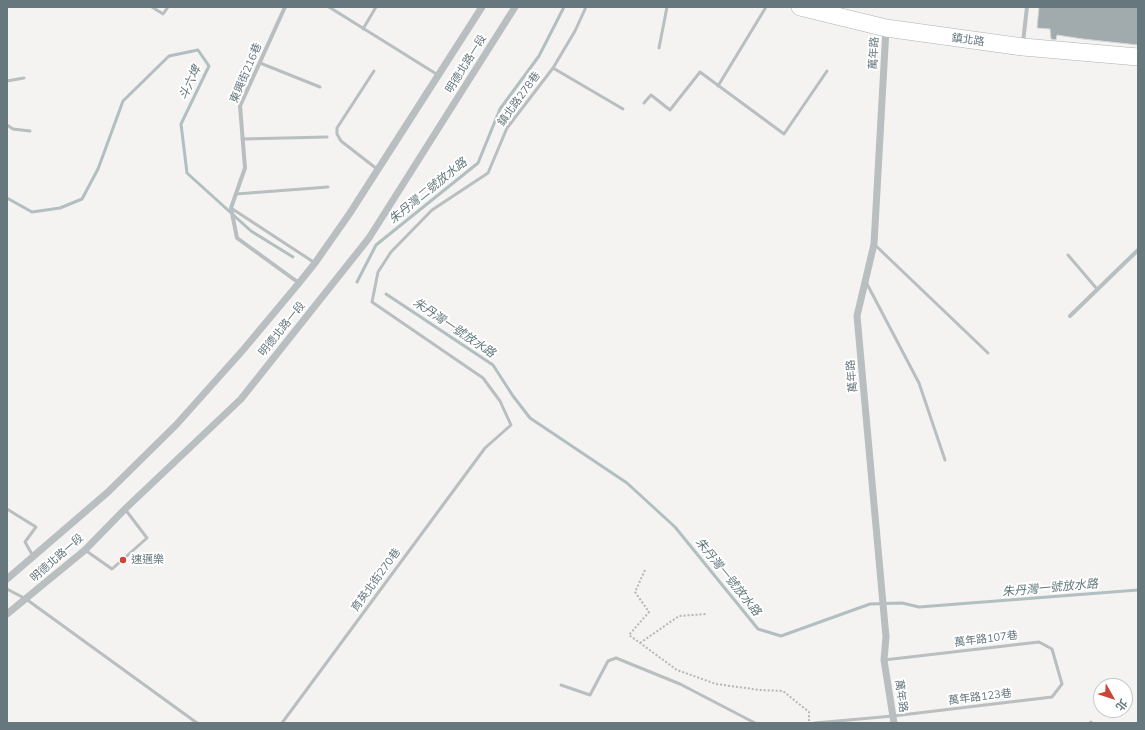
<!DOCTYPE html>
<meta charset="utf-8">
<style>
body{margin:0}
#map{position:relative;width:1145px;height:730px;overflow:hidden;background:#f4f3f1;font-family:Mulish,"Noto Sans TC",sans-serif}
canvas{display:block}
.frame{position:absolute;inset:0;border:8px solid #66777e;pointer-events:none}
.north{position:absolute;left:1093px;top:678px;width:40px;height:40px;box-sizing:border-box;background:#fff;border:1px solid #c2c9cb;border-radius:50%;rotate:129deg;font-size:11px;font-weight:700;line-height:16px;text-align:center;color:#66777e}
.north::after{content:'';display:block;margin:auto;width:14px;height:18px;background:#cd4537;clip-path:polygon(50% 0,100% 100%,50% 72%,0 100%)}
</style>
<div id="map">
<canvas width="1145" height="730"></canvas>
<div class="frame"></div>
<div class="north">北</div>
</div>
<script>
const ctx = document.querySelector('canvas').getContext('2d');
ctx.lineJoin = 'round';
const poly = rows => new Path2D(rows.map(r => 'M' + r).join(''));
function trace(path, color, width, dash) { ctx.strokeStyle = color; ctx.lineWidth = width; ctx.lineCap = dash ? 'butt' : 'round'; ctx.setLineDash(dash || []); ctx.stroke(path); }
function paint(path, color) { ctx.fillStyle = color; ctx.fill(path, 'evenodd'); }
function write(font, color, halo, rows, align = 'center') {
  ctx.font = font + ' Mulish,"Noto Sans TC",sans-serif'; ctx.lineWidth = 4; ctx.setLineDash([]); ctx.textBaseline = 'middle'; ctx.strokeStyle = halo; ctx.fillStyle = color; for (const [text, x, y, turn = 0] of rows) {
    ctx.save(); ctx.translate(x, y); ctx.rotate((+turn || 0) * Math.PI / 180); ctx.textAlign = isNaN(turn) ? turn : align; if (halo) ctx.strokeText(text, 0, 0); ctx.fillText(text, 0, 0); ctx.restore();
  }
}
const stream = poly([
 [7,198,32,212,60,208,82,199,98,169,123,101,169,56,198,50,209,66,181,124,187,173,251,231,293,257],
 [357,282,376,245,478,163,500,109,539,56,564,7],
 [386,294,493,365,513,396,530,418,627,483,675,527,758,629,781,636,870,604,902,603,919,607,1138,590]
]);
const building = poly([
 [1039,7,1138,7,1138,45,1083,39,1057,35,1056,40,1051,39,1050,29,1037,28,1039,7]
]);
const path = poly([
 [645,570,635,592,649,612,629,635,677,670,716,684,760,690,783,691,809,712,809,721],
 [640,643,679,616,706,614]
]);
const service = poly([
 [152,7,163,14,168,7],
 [329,7,438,75],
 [363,29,376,7],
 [659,48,667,7],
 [260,63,320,87],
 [553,68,623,109],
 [374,71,337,128,337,134,341,141,377,169],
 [7,81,24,78],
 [718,86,766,7],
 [644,103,651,95,670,110,700,72,784,134,827,71],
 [7,125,13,129,30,131],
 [242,139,327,137],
 [236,194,328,187],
 [231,208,315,263],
 [875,245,988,353],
 [1068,255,1097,289],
 [866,282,919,383,945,460],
 [7,509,36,527,25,542,33,556],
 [85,550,112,569,147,538,125,509],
 [7,589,26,599,197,723],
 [561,685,590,695,608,661,616,658,680,684,755,723],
 [282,723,485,448,511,425,500,401,483,378,372,302,378,272,391,252,432,210,488,173,507,128,553,68,575,31,586,7],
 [815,723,893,716,1052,697,1062,684,1052,649,1039,642,884,660],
 [1090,723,1091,722]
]);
const minor = poly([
 [285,7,240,106,245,168,231,208,237,238,299,283],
 [1023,42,1027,7],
 [1070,316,1138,250]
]);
const tertiary = poly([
 [886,29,874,244,857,316,886,637,884,660,894,723],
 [7,579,108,492,176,425,243,350,299,283,315,263,350,213,482,7],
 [7,614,85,550,125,509,241,399,369,238,515,7]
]);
const secondary = poly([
 [800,7,886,28,1023,47,1138,57]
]);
const markers = [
 [123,560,4,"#cd4537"]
];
const streetNames = [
 ["鎮北路",968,40,8],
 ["萬年路",874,53,-87],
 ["明德北路一段",466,64,-58],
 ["東興街216巷",246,73,-67],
 ["鎮北路278巷",519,99,-54],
 ["明德北路一段",282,329,-51],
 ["萬年路",852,376,-95],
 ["明德北路一段",57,558,-41],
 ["育英北街270巷",376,580,-54],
 ["萬年路107巷",986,639,-7],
 ["萬年路",901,696,81],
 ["萬年路123巷",980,697,-7]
];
const poiNames = [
 ["速邁樂",131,560]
];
const waterNames = [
 ["斗六埤",190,83,-65],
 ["朱丹灣二號放水路",428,191,-39],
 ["朱丹灣一號放水路",454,328,34],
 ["朱丹灣一號放水路",728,577,51],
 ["朱丹灣一號放水路",1050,588,-5]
];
trace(stream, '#b2bfc1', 3);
paint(building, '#a1aaad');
trace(building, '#d5d5d3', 1);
trace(secondary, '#abb2b5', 18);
trace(path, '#b3b7b8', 2, [2, 2]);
trace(service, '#b9bec0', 3);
trace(minor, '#b9bec0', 4);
trace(tertiary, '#b9bec0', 7);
trace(secondary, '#fff', 17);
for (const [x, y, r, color] of markers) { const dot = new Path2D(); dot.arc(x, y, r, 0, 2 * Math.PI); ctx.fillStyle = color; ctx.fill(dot); trace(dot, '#fff', 1.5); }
write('11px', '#66777e', '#fff', streetNames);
write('11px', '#66777e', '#fff', poiNames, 'left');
write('italic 12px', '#63787b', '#fff', waterNames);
</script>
